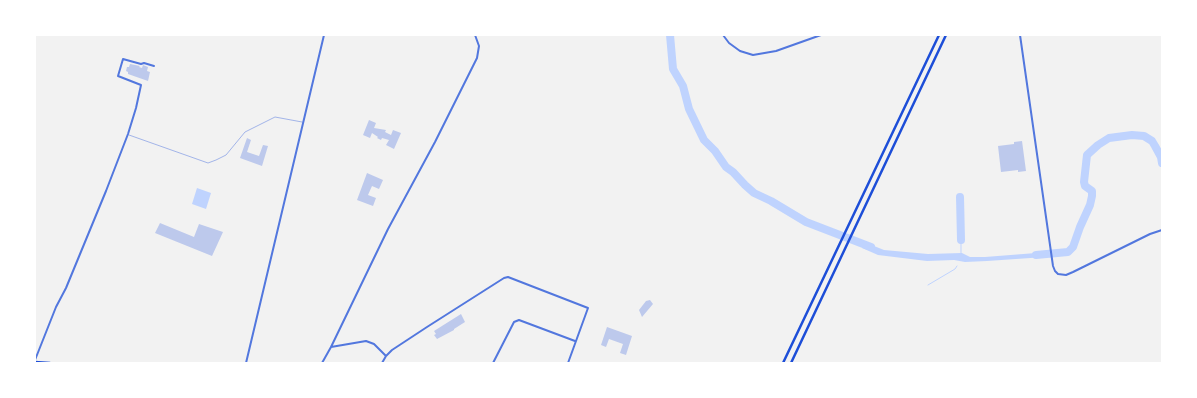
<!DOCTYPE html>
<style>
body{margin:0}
#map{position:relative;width:1197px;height:398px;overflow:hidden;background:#f2f2f2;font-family:"Roboto Serif",serif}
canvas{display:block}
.frame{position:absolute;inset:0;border:36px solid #fff;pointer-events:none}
</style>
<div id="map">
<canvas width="1197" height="398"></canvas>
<div class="frame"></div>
</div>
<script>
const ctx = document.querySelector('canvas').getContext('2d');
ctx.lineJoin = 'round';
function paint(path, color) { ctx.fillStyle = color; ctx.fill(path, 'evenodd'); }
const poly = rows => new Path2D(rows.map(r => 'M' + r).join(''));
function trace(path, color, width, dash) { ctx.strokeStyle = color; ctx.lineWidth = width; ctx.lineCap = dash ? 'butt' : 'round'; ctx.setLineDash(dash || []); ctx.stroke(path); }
const water = poly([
 [197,188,211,193,206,209,192,204],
 [864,242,884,250,928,254,962,253,970,257,985,257,1036,253,1044,251,1045,257,987,261,965,262,954,260,927,261,878,255,862,248]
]);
const stream = poly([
 [961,240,961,255],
 [928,285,955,269,957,266]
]);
const river = poly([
 [670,35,673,69,683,86,689,109,704,140,715,151,726,167,733,172,745,185,754,193,771,201,806,222,871,247],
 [960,197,961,240],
 [1036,255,1068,252,1073,247,1080,227,1090,205,1092,196,1092,191,1085,186,1084,182,1087,155,1098,145,1109,138,1132,135,1144,136,1152,141,1155,146,1161,157,1162,163]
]);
const building = poly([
 [130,64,140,66,139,67,142,68,143,65,148,67,147,71,150,72,148,81,128,74,128,72,126,71,127,67,129,67],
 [369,120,376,123,374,128,386,130,385,132,391,135,393,130,401,133,394,149,386,145,389,140,382,138,381,140,377,138,378,137,372,133,370,138,363,135],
 [247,138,251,140,247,152,259,156,263,145,268,146,262,166,240,158],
 [1022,141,1026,171,1018,172,1018,170,1001,172,998,146,1014,144,1014,142],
 [367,173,383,180,379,189,372,186,368,195,376,198,373,206,357,200],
 [160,223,194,237,199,224,223,232,212,256,155,233],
 [650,300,653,304,642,317,639,310,646,301],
 [461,314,465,322,454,329,454,330,437,339,434,335,436,334,434,331],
 [607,327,632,336,626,355,620,353,623,344,609,339,606,347,601,345]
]);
const service = poly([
 [129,135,208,163,216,160,226,155,245,132,275,117,302,122]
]);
const minor = poly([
 [386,356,374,344,366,341,331,347,388,229,435,142,477,58,479,46,475,35],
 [35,360,56,307,66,288,106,191,128,134,136,108,141,85,118,76,123,59,141,64,144,63,154,66],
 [322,363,331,347],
 [382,363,386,356,392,350,427,327,504,278,508,277,588,308,568,363],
 [493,363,514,322,519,320,575,341]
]);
const tertiary = poly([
 [723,35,729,43,740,51,753,55,776,51,821,35],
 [1020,35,1053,266,1055,271,1058,274,1066,275,1073,272,1150,234,1162,230],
 [246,363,324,35]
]);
const secondary = poly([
 [35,362,50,363],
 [783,363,939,35],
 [791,363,946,35]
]);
paint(water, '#bfd3fe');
trace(stream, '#bfd3fe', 1);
trace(river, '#bfd3fe', 8);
paint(building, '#bdc9ec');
trace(service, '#5277de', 0.5);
trace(minor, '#5277de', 2);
trace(tertiary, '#5277de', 2);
trace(secondary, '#1d4ed8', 2.5);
</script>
